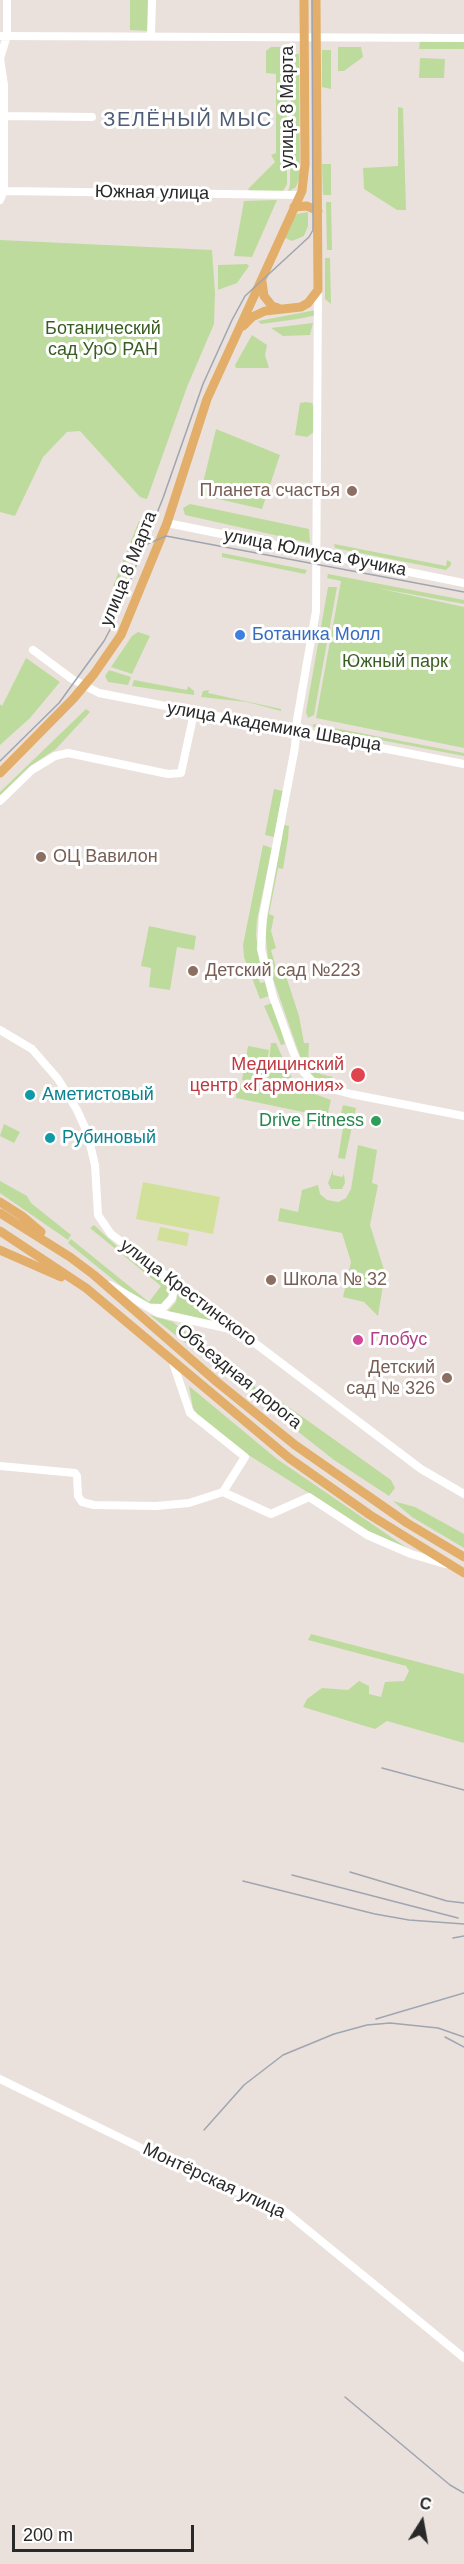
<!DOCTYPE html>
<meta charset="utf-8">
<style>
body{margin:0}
#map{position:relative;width:464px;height:2564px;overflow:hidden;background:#eae1dc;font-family:Helvetica,sans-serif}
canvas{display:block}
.north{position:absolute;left:392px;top:2492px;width:60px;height:60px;-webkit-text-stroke:4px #fff;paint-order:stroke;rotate:11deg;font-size:16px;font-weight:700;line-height:24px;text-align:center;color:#292929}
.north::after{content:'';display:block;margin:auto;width:21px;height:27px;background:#292929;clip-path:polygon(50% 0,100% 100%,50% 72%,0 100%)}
.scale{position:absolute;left:12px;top:2525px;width:182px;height:27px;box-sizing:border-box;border:3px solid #292929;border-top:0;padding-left:8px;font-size:18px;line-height:21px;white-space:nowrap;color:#292929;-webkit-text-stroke:4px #fff;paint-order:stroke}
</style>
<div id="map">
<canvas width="464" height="2564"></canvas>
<div class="north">С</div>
<div class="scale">200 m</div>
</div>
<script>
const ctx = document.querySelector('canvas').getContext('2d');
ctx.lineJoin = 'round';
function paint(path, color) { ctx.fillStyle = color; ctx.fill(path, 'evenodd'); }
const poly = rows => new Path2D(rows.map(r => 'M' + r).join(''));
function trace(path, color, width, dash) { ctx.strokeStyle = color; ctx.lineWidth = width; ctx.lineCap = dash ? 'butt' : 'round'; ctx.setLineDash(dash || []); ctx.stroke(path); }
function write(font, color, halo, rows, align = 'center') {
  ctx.font = font + ' Helvetica,sans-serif'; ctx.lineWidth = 6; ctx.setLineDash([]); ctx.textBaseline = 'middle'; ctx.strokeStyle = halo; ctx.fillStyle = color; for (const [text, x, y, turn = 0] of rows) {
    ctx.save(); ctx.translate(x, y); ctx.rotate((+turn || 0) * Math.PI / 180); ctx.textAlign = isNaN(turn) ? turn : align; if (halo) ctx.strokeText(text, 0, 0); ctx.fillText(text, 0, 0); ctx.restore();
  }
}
const green = poly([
 [130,0,148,0,148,31,130,30],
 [420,41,464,41,464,49,419,49],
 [271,47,287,47,287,184,282,193,250,192,248,189,275,162,271,155,276,153,276,74,266,73,266,51],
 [338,47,361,47,363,57,344,71,338,71],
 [322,50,331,50,331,89,322,87],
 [291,54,299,54,300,176,296,187,288,192,290,185],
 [420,58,445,59,444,78,419,78],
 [398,107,403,108,406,210,397,210,364,189,363,168,398,166],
 [322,164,331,164,331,195,323,195],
 [277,200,252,257,234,256,244,201],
 [326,202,331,202,332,250,327,250],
 [308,212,308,226,304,236,292,241,283,237,292,218,297,214],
 [0,240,212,250,215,293,214,324,187,387,147,499,140,497,80,431,67,432,43,457,15,516,0,512],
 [325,258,330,258,331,304,325,299],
 [247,264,249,266,237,283,218,290,218,265],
 [316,310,317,315,298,319,261,324,258,321],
 [313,323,310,335,283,336,271,328],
 [252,335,267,345,265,355,269,368,236,368,235,365],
 [306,402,312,403,314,408,314,432,307,437,295,435,300,403],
 [216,429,280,455,262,509,205,496,203,483],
 [190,504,309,529,310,543,185,515,183,508],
 [139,521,142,523,116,587,113,586],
 [143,534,145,534,127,580,109,622,105,627],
 [334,544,446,566,447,560,451,562,451,565,446,570,335,548],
 [222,553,307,570,305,574,222,557],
 [328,574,464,600,464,604,377,588,464,607,464,748,316,718,341,581,327,578],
 [328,587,337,587,314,715,308,718,306,712],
 [138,632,150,636,132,674,111,667,132,636],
 [26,658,60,682,30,718,0,745,0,704,2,706],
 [109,670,131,677,128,685,108,682,105,676],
 [134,680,187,690,188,686,194,691,194,695,132,686],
 [209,690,208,693,281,709,281,711,247,702,201,697,203,691],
 [86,709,90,712,56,749,32,765,0,796,0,792],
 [313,724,464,753,464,756,313,727],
 [274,789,283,791,274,837,265,835],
 [284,825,289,826,288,839,283,869,278,868,269,914,274,916,271,931,276,948,271,950,278,975,285,973,299,1016,304,1043,309,1043,308,1062,320,1074,333,1077,331,1084,313,1077,302,1062,269,967,265,931],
 [263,845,272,848,257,920,256,935,260,965,256,969,260,983,265,982,269,996,260,999,244,957,243,945],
 [149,926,196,936,194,950,177,947,170,990,149,987,151,968,141,966],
 [272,1003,279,1023,285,1044,281,1045,264,1006],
 [271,1043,276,1043,294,1083,309,1092,331,1100,327,1117,236,1098,237,1084,266,1088],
 [248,1046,269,1050,263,1084,242,1080],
 [343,1105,356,1108,345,1159,338,1158,344,1122,340,1118],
 [4,1124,20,1132,14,1143,0,1136],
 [358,1145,377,1150,372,1183,378,1185,370,1225,385,1273,378,1316,364,1302,343,1297,351,1262,342,1233,278,1221,280,1208,298,1212,302,1190,318,1185,320,1194,327,1200,338,1202,346,1198,351,1189],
 [333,1170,333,1175,342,1177,344,1174,345,1183,342,1189,331,1189,328,1183],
 [0,1181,27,1196,31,1203,71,1235,68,1240,0,1193],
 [94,1225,121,1250,168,1285,169,1296,162,1304,146,1303,131,1294,68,1243,71,1239,149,1302,161,1286,90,1228],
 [178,1292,218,1322,167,1312,176,1302],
 [150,1315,173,1322,273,1401,276,1398,391,1480,395,1488,389,1496,334,1460],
 [189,1386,277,1459,410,1550,369,1531,247,1454,198,1415,193,1408],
 [393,1501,415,1507,464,1534,464,1548,412,1517],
 [311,1634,464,1674,464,1743,387,1721,375,1729,303,1707,307,1699,322,1688,348,1690,359,1681,369,1686,369,1694,381,1697,385,1682,404,1681,409,1671,406,1666,308,1640]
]);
const pitch = poly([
 [143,1182,220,1197,213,1234,136,1219],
 [160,1227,189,1233,187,1246,157,1240]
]);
const minor = poly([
 [0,36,464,38],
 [151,36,152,0],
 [4,116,92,117],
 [4,191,300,195],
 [0,200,4,191,4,85,0,58,7,36,7,0],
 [318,286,316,611,297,720,295,747,263,916,261,949,273,997,292,1049,300,1068,312,1081,324,1087,351,1094,464,1116],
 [167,523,464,583],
 [33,650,72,679,99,693,464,764],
 [0,801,32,770,55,756,68,753,168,774,181,773,194,713],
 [0,1030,32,1049,58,1079,77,1110,87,1132,95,1165,98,1215,111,1234,421,1469,464,1494],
 [110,1285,158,1313,230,1329],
 [153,1308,163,1308,172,1298,174,1289,170,1281],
 [172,1360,190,1413,245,1457,223,1492,271,1514,309,1497,367,1535,411,1554,445,1564],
 [0,1466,75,1473,77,1476,78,1496,82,1502,94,1505,156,1506,189,1503,223,1492],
 [0,2079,174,2164,287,2213,464,2358]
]);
const major = poly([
 [294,207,307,206,318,211],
 [262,282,264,296,272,306,278,308],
 [243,326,252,317,265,311,301,307,308,303,318,290,316,0],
 [0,773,73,699,94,674,121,635,167,523,207,399,302,191,305,164,304,0],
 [0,1202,22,1216,41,1232],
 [0,1213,70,1257,94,1275,217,1382,295,1445,407,1523,464,1557],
 [0,1231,86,1288,289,1458,370,1515,464,1573],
 [0,1250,61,1277]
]);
const tram = poly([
 [145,545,166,536,464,592],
 [0,761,59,703,104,641,112,626,163,498,203,384,232,320,245,296,309,237,313,230,312,0]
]);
const rail = poly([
 [382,1768,464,1790],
 [350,1872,447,1901,464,1903],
 [292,1875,458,1918],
 [243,1881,375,1914,409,1920,464,1924],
 [453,1938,464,1936],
 [376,2019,464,1993],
 [445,2037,464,2047],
 [204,2130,244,2085,283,2055,334,2034,367,2025,390,2023,438,2028,464,2037],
 [345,2397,450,2485,464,2493]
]);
const markers = [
 [352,491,6,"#8d6e63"],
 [240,635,6,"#3f7fe0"],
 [41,857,6,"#8d6e63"],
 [193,971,6,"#8d6e63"],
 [358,1075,8,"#e0444e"],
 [30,1095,6,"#0f9aa8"],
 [376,1121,6,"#2e9e5b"],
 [50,1138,6,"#0f9aa8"],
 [271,1280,6,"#8d6e63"],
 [358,1340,6,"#d1479c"],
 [447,1378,6,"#8d6e63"]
];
const streetNames = [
 ["улица 8 Марта",288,107,-90],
 ["Южная улица",152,193,1],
 ["улица Юлиуса Фучика",315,553,11],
 ["улица 8 Марта",129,569,-68],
 ["улица Академика Шварца",274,727,10],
 ["улица Крестинского",188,1293,37],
 ["Объездная дорога",239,1377,39],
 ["Монтёрская улица",214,2181,25]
];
const parkNames = [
 ["Ботанический",103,329],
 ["сад УрО РАН",103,350],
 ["Южный парк",395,662]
];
const educationNames = [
 ["Планета счастья",340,491,"right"],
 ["ОЦ Вавилон",53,857],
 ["Детский сад №223",205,971],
 ["Школа № 32",283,1280],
 ["Детский",435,1368,"right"],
 ["сад № 326",435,1389,"right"]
];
const shopNames = [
 ["Ботаника Молл",252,635]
];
const healthNames = [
 ["Медицинский",344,1065],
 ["центр «Гармония»",344,1086]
];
const cultureNames = [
 ["Аметистовый",42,1095],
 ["Рубиновый",62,1138]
];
const leisureNames = [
 ["Drive Fitness",364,1121]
];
const hotelNames = [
 ["Глобус",370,1340]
];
const neighbourhoodNames = [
 ["ЗЕЛЁНЫЙ МЫС",188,120]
];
paint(green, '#bedb9e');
paint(pitch, '#d1e19a');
trace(minor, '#fff', 8);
trace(major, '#e2ae69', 9);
trace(tram, '#9fa5b1', 1.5);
trace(rail, '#9fa5b1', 1.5);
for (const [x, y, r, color] of markers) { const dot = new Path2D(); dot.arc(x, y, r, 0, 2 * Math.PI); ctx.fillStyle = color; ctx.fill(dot); trace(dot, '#fff', 2); }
write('18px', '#292929', '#fff', streetNames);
write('18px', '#395e21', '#fff', parkNames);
write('18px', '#785e54', '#fff', educationNames, 'left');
write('18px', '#366cbe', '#fff', shopNames, 'left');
write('18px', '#be3a42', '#fff', healthNames, 'right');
write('18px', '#0d838f', '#fff', cultureNames, 'left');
write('18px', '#27864d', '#fff', leisureNames, 'right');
write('18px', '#b23c85', '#fff', hotelNames, 'left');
ctx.letterSpacing = '1.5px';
write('20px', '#4e5c75', '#fff', neighbourhoodNames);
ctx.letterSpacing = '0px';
</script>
